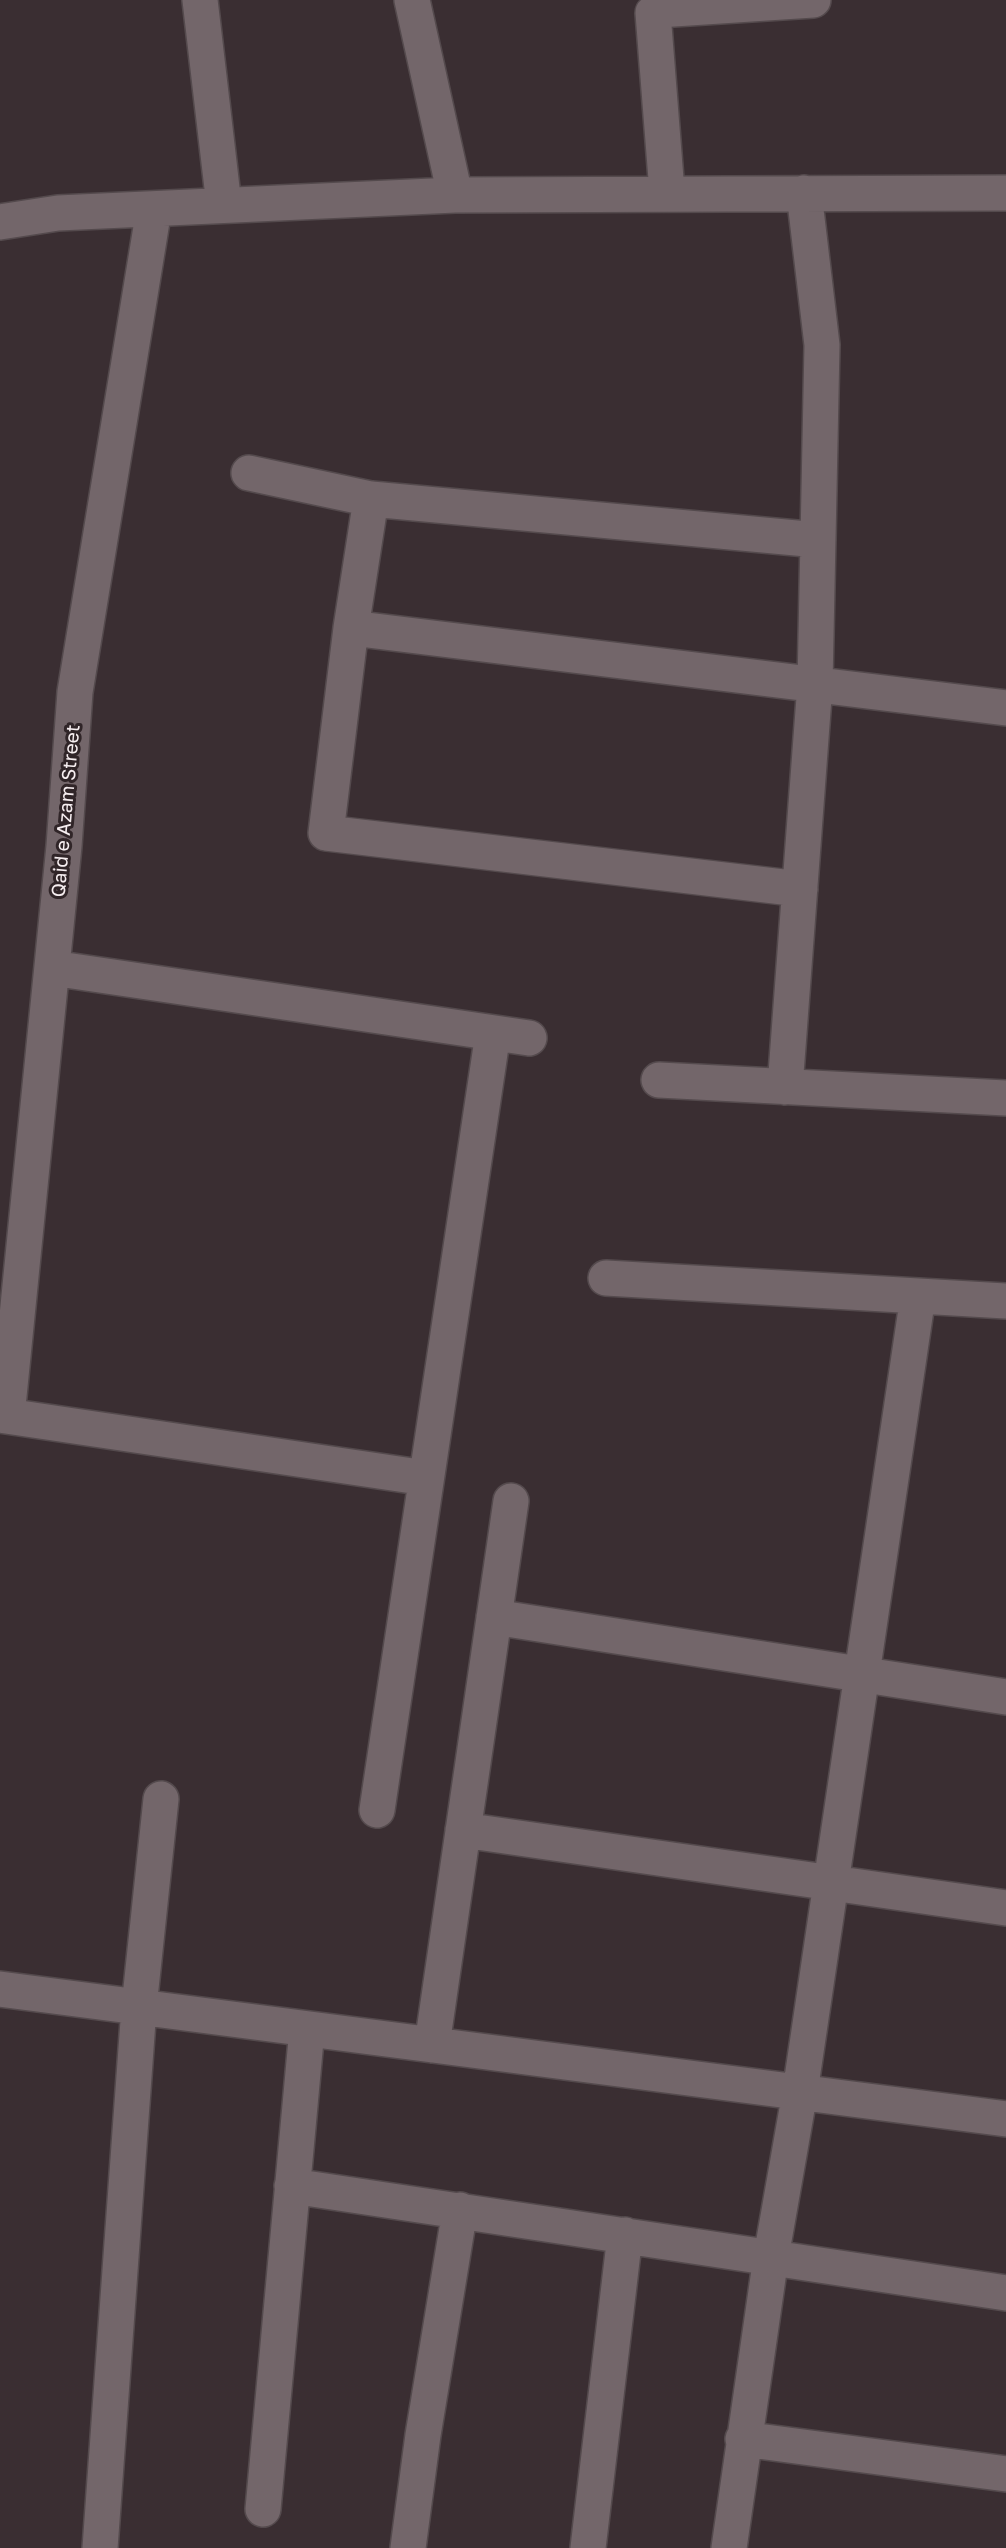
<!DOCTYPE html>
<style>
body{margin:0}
canvas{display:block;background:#3a2e32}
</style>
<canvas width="1006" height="2548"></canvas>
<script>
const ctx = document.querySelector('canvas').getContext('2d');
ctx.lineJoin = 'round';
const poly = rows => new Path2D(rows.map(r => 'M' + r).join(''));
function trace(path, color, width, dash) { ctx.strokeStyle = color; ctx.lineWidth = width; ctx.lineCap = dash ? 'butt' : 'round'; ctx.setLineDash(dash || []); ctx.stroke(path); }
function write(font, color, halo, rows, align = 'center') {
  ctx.font = font + ' "Golos Text",sans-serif'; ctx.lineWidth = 6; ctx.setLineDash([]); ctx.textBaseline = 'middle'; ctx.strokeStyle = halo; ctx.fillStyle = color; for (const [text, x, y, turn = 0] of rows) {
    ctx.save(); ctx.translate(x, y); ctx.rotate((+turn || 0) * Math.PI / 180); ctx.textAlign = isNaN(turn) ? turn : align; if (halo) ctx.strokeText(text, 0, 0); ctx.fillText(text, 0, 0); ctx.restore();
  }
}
const minor = poly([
 [200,0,224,205],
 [412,0,455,195],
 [667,192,653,13,658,10,813,0],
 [0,222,58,213,455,195,1006,193],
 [249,473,371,499,818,540],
 [371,499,351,628,326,833,800,889],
 [351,628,1006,708],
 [52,968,529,1038],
 [659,1080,1006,1098],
 [785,1087,815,684,822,345,804,193],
 [606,1278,1006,1301],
 [0,1415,426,1478],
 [7,1416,64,846,75,692,154,209],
 [494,1617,1006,1697],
 [377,1810,493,1033],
 [463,1830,1006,1908],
 [0,1989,1006,2119],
 [432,2045,511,1501],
 [292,2186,1006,2293],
 [743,2439,1006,2474],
 [263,2509,307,2029],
 [100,2548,139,2007,161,1799],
 [408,2548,423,2435,460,2210],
 [588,2548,625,2235],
 [729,2548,771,2257,800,2092,918,1296]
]);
const streetNames = [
 ["Qaid e Azam Street",66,811,-85]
];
trace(minor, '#544a4d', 38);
trace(minor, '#73666a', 35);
write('19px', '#f6eef0', '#302528', streetNames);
</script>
